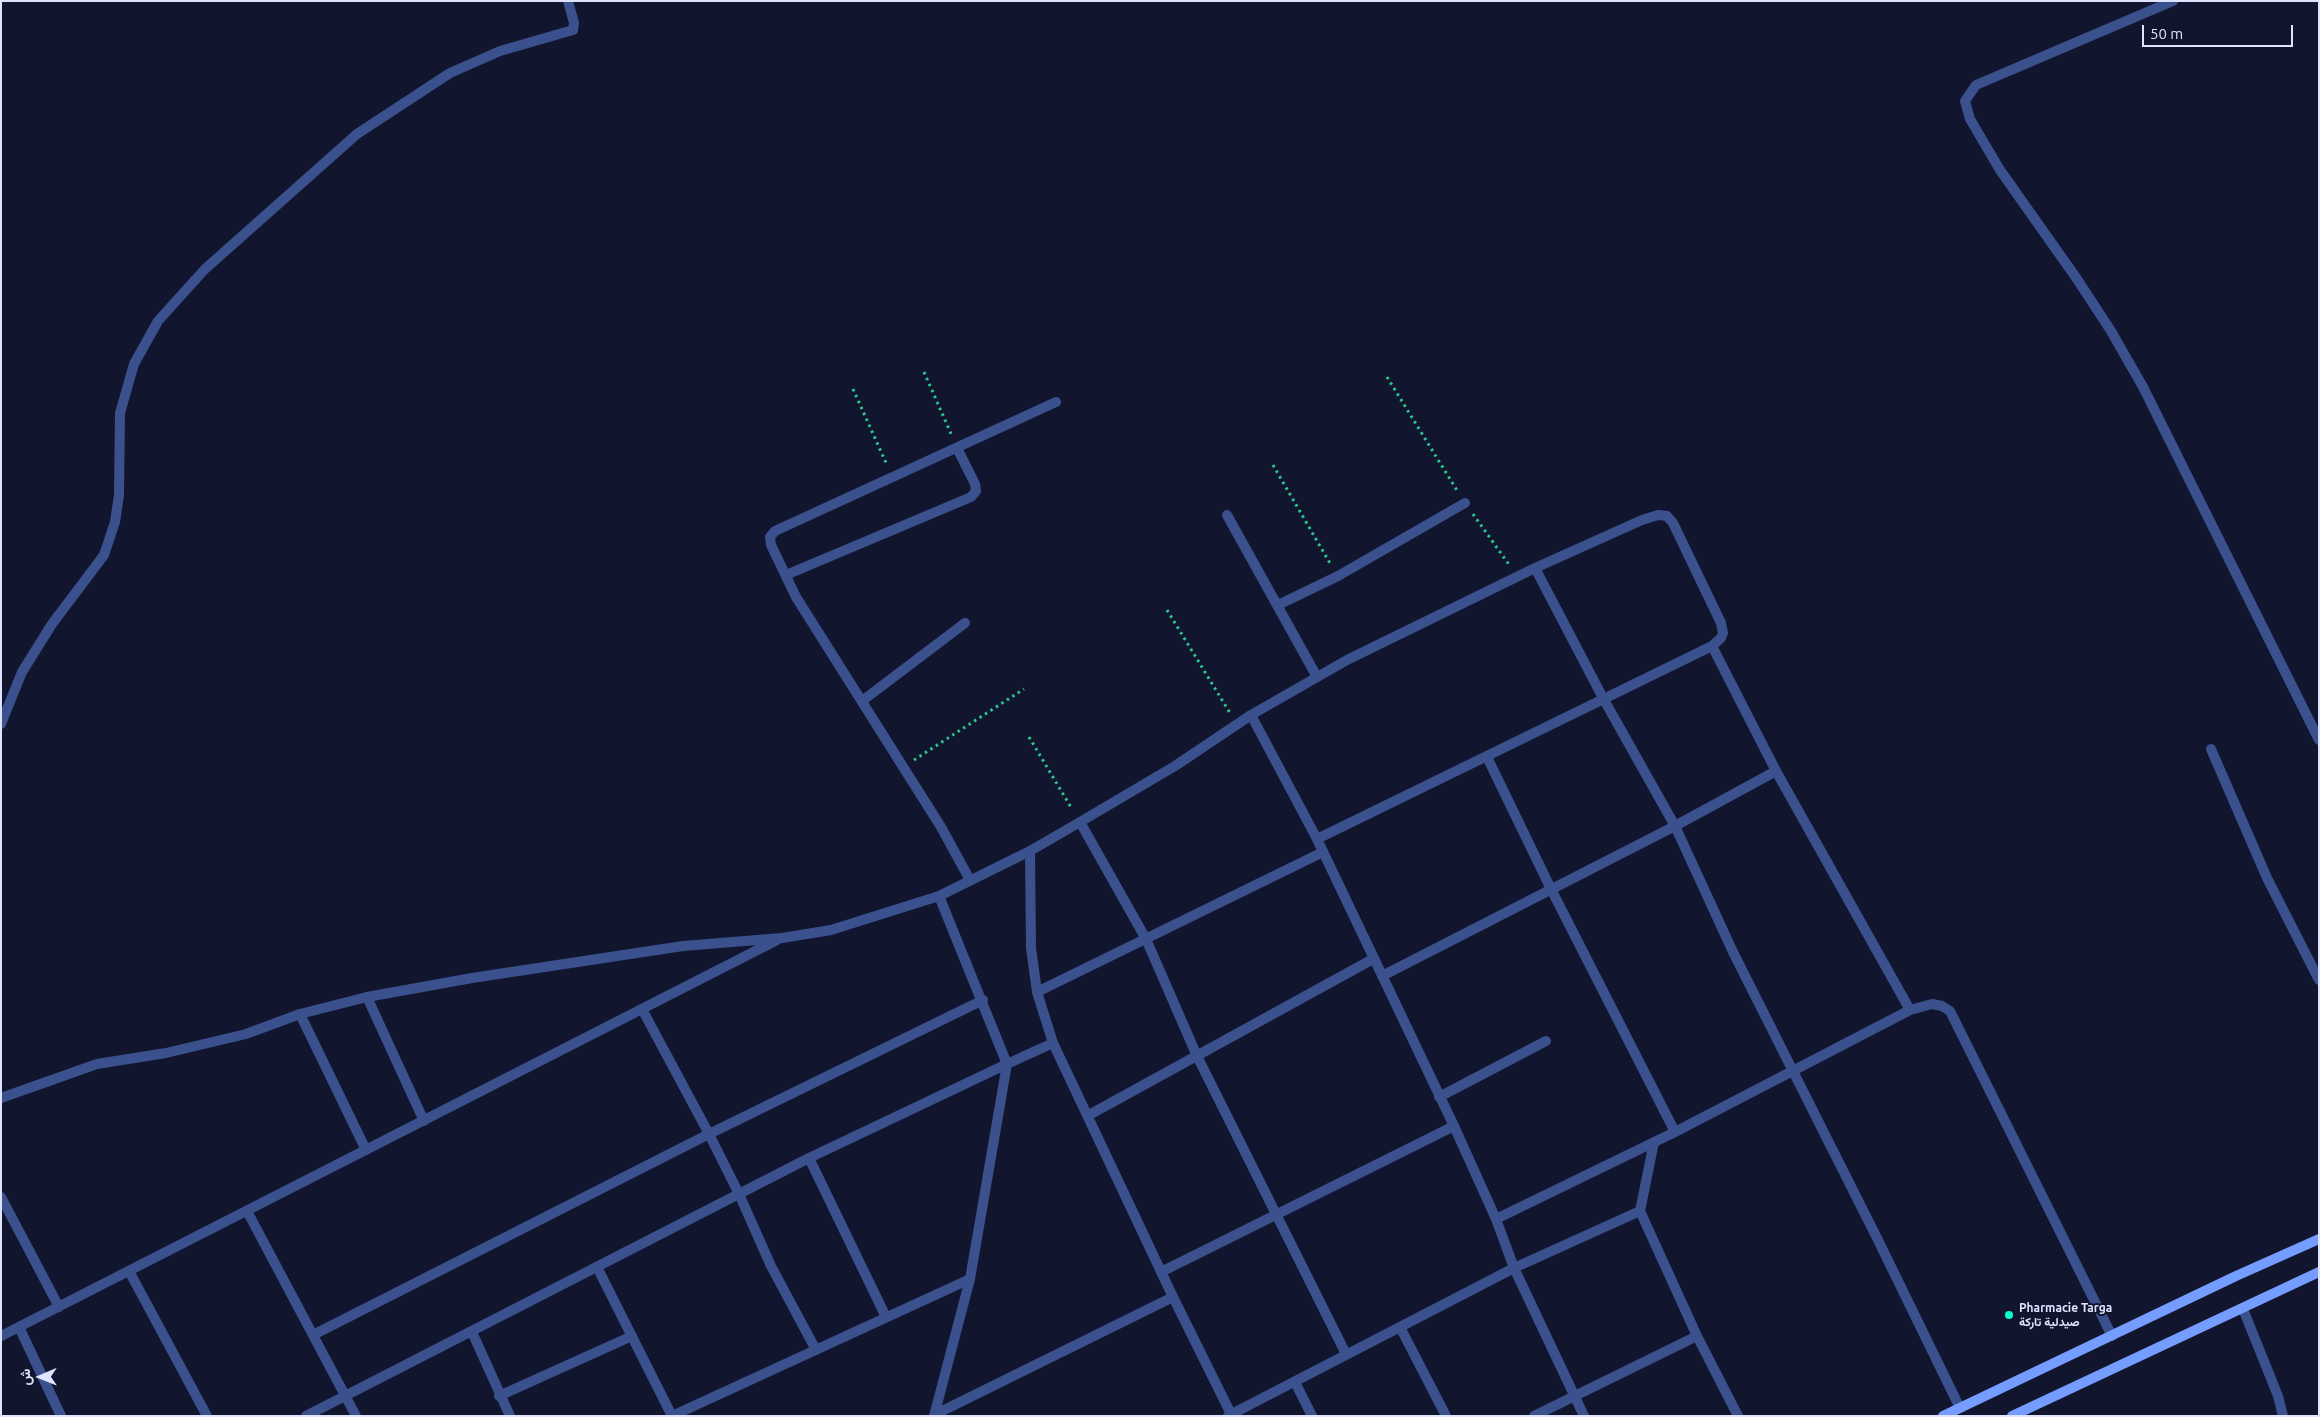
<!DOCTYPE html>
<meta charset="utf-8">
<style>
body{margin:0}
#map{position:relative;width:2320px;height:1417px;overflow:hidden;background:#11152e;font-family:Ubuntu,Vazirmatn,sans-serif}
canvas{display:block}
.frame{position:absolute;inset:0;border:2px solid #dee4ff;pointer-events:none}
.north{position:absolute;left:15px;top:1352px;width:50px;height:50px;-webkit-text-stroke:4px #11152e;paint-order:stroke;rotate:269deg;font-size:14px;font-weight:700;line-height:20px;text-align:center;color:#dee4ff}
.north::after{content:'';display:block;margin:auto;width:18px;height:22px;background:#dee4ff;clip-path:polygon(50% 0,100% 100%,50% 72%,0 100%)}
.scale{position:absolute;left:2142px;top:25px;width:151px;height:22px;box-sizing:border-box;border:2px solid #dee4ff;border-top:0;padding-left:6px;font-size:15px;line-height:18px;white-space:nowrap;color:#dee4ff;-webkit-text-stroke:4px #11152e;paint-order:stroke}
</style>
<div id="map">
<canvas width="2320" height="1417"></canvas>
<div class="frame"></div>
<div class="north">ش</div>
<div class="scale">50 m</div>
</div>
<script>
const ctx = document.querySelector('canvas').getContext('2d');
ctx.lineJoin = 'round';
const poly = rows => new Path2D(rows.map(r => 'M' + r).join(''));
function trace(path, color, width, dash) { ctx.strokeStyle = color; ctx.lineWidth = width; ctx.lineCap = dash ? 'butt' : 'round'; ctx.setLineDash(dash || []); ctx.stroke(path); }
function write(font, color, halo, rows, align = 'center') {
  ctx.font = font + ' Ubuntu,Vazirmatn,sans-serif'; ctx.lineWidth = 4; ctx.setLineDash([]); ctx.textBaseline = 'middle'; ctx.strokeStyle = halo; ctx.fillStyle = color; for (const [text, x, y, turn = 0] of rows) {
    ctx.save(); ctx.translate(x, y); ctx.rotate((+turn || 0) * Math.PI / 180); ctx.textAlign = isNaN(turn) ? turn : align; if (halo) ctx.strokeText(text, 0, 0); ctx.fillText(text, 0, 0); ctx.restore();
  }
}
const path = poly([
 [924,372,952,436],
 [1387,377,1458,492],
 [853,389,887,465],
 [1273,465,1331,565],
 [1473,514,1510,566],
 [1167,610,1230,713],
 [1029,737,1072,809],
 [914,760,1024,689]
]);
const lane = poly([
 [1227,515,1317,677],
 [1278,605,1338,576,1465,503],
 [2211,749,2267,878,2319,980],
 [1080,822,1146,939,1197,1056,1346,1354],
 [367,997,424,1121],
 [300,1014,366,1150],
 [1439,1097,1546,1041],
 [809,1158,886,1317],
 [597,1267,672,1416],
 [499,1396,632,1336]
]);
const street = poly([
 [2173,1,1976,85,1965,101,1970,119,2000,170,2077,279,2111,331,2143,387,2319,740],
 [1535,568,1603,698,1675,826,1733,952,1878,1240,1960,1408],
 [786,575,971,497,976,491,975,484,957,448],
 [1712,646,1776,771,1910,1010],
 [862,701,965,623],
 [1251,715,1317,839,1454,1126,1496,1219,1514,1268,1584,1416],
 [1,724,22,672,52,624,104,555,115,522,119,495,120,413,134,364,158,321,205,269,357,134,450,73,500,51,573,30,574,23,568,1],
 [1487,757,1551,889,1675,1132],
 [1030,851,1031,948,1037,992,1053,1043,1173,1297,1231,1414],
 [970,880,941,827,796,597,771,545,770,537,775,531,1056,402],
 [939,896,1030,851,1080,822,1175,766,1251,715,1347,660,1535,568,1642,520,1658,515,1667,516,1673,523,1721,623,1723,633,1721,638,1712,646,1317,839],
 [1382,976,1675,826,1776,771],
 [1037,992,1323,852],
 [642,1009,709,1134,739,1194,771,1266,816,1350],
 [1,1098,97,1064,166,1053,246,1034,300,1014,367,997,472,978,683,946,782,938,831,930,939,896,1007,1064,809,1158,306,1416],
 [1089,1115,1373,959],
 [1654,1142,1640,1211,1697,1336,1738,1416],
 [1,1197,59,1307],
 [247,1211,356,1416],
 [1496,1219,1675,1132,1910,1010,1932,1004,1942,1006,1950,1011,2112,1336],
 [129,1271,207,1416],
 [1161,1272,1454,1126],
 [2243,1309,2278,1396,2283,1416],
 [19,1327,61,1416],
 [1400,1327,1446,1416],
 [472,1332,510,1416],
 [313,1335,709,1134,983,1000],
 [1,1336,777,940],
 [1295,1382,1312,1416],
 [934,1415,1173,1297],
 [672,1416,970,1279],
 [934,1416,970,1279,1007,1064,1053,1043],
 [1228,1416,1514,1268,1640,1211],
 [1534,1416,1697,1336]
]);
const secondary = poly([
 [1943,1416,2236,1276,2319,1239],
 [2012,1416,2319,1272]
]);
const markers = [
 [2009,1315,5,"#0affcb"]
];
const poiNames = [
 ["Pharmacie Targa",2019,1308],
 ["صيدلية تاركة",2019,1322]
];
trace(path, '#2cc58c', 3, [2.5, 4]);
trace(lane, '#3a518e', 10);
trace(street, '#3a518e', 10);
trace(secondary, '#759cff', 10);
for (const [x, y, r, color] of markers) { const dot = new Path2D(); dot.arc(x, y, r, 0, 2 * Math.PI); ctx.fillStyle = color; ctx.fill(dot); trace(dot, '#11152e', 2); }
write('bold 12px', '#dee4ff', '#11152e', poiNames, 'left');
</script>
